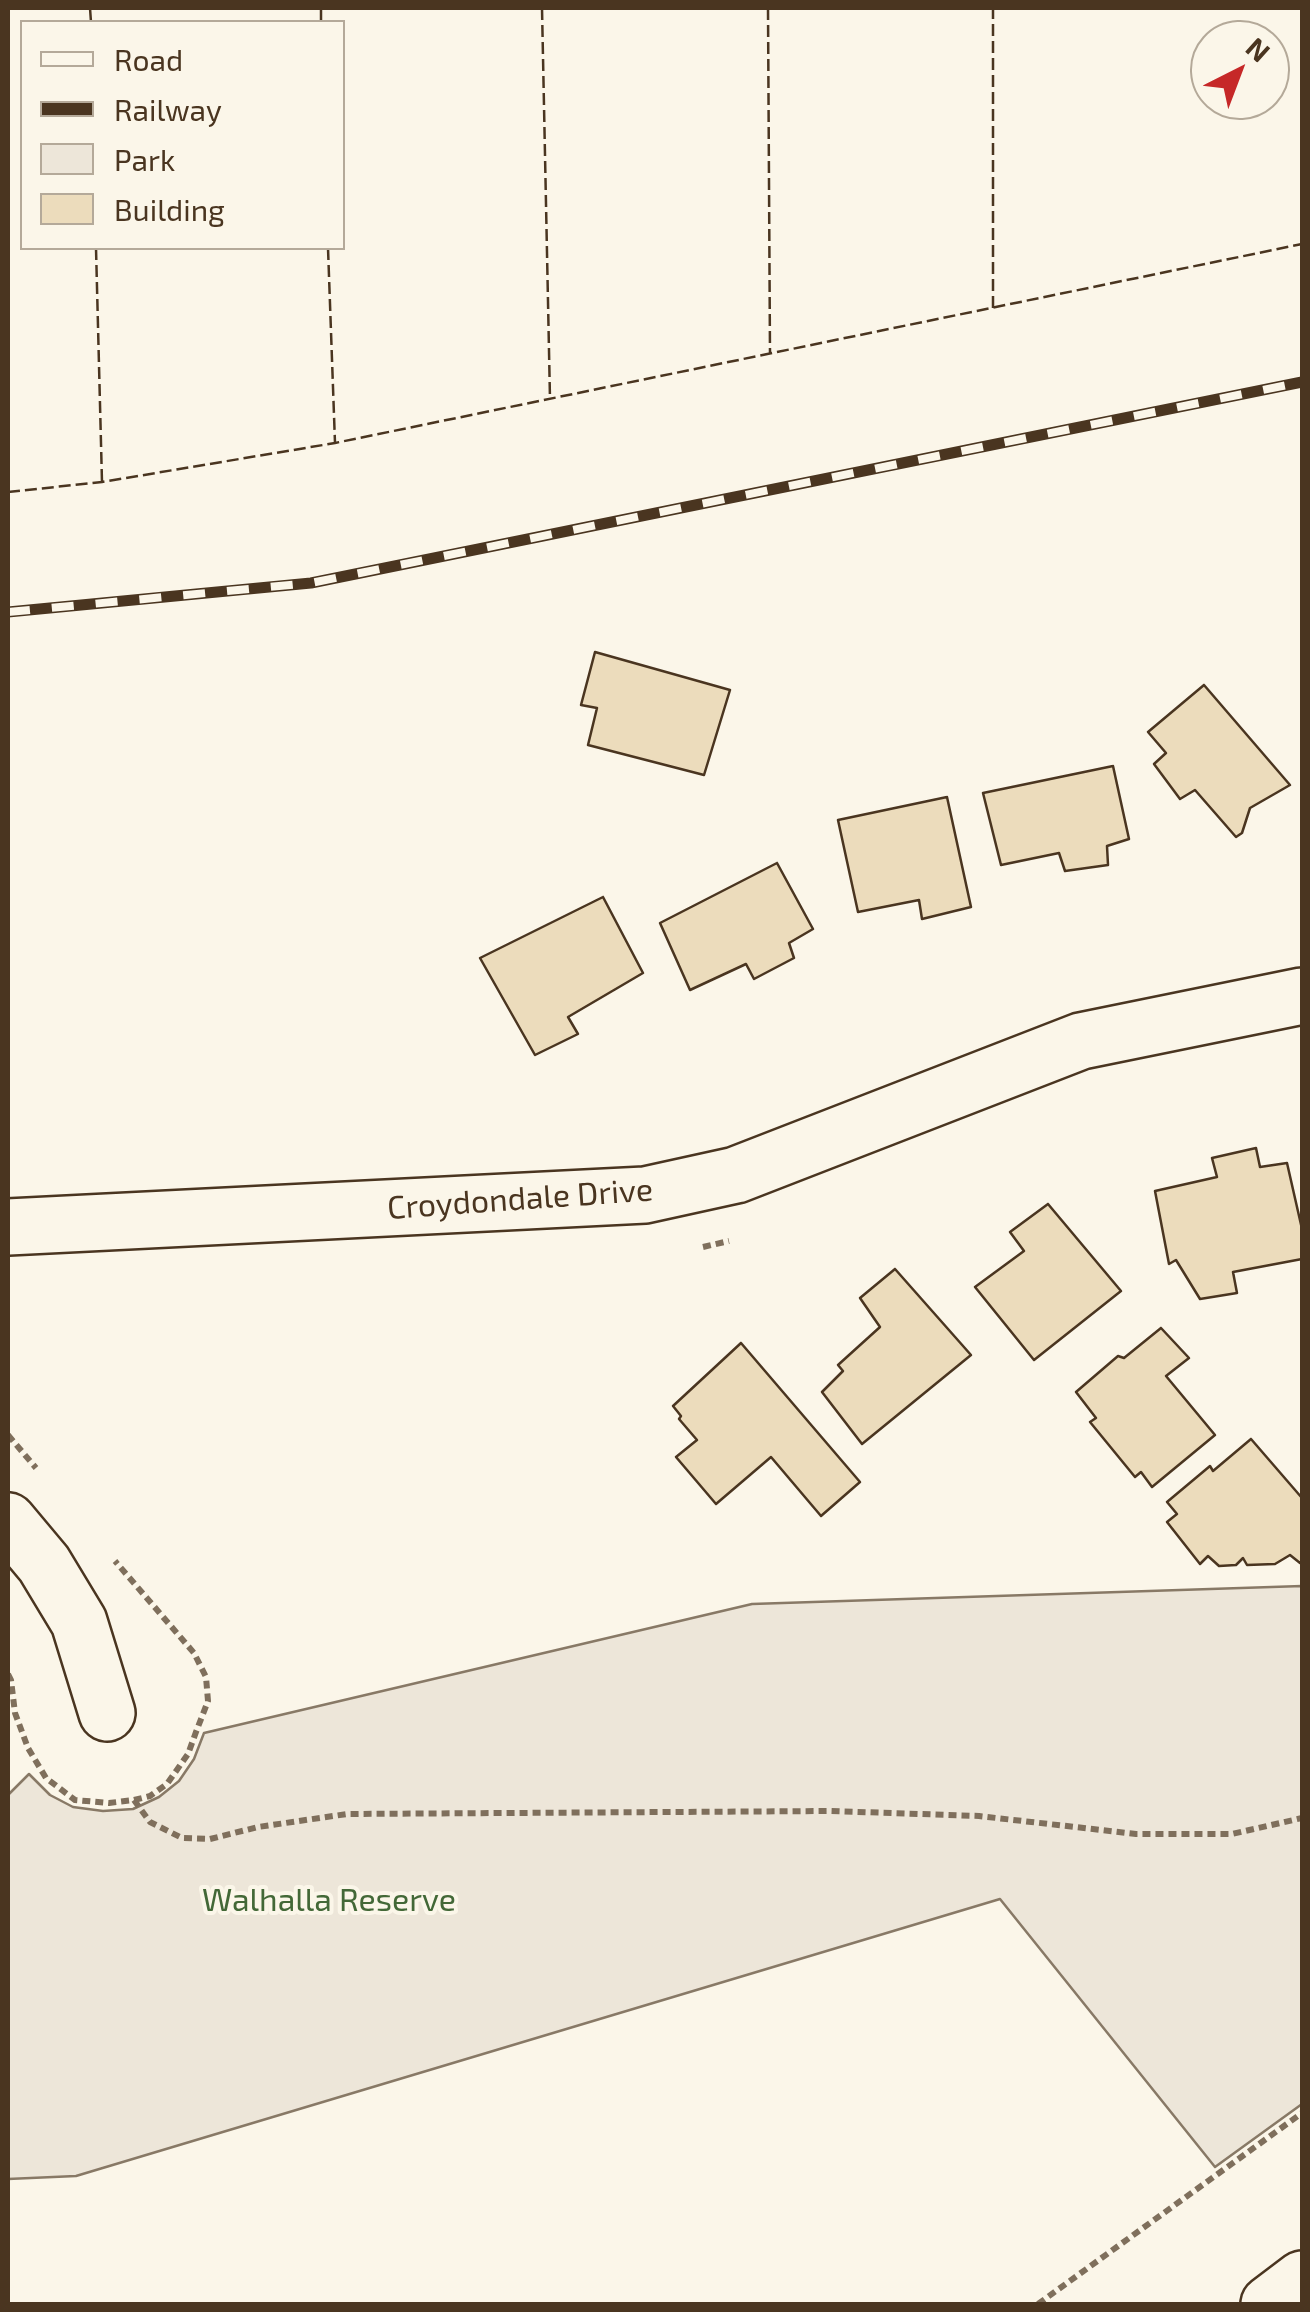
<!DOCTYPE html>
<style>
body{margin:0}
#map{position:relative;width:1310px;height:2312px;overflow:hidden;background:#fbf6e9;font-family:"Exo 2",sans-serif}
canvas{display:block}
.frame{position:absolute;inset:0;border:10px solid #4a3520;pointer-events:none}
.legend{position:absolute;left:20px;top:20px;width:325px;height:230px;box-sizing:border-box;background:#fbf6e9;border:2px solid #b4a999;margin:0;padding:12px 18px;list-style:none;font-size:30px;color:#4a3520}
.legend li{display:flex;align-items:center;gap:20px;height:50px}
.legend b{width:50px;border:2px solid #b4a999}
.north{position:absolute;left:1190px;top:20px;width:100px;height:100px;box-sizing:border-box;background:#fbf6e9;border:2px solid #b4a999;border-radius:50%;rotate:42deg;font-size:28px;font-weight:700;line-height:40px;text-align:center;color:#4a3520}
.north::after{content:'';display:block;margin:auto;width:35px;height:45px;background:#c62828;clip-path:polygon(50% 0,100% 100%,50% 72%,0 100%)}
</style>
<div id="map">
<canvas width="1310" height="2312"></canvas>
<div class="frame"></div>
<ul class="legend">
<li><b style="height:12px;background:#fbf6e9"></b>Road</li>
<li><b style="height:12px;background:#4a3520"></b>Railway</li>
<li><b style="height:28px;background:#ede6d9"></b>Park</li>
<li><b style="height:28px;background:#ecdcbc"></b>Building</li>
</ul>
<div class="north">N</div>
</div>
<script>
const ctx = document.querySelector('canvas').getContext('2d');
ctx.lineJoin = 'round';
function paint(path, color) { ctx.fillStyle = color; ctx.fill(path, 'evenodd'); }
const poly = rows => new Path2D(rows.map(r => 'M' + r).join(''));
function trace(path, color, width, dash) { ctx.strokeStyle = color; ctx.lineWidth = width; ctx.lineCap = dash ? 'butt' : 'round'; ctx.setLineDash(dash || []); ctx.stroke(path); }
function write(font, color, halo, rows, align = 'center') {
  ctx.font = font + ' "Exo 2",sans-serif'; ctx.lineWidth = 8; ctx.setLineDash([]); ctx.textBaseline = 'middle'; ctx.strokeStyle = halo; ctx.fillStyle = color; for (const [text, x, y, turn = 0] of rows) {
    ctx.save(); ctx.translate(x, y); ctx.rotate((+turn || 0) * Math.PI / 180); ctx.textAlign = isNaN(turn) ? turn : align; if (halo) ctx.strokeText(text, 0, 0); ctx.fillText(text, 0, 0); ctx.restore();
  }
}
const green = poly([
 [1302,1586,1302,2104,1215,2167,1000,1899,76,2176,8,2179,8,1795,29,1774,50,1795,73,1807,103,1811,133,1809,159,1797,179,1781,194,1759,204,1733,752,1604,1302,1586]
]);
const building = poly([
 [595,652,730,690,704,775,588,745,597,708,581,705,595,652],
 [1204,685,1290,785,1250,808,1242,833,1236,837,1195,790,1180,799,1154,764,1166,753,1148,732,1204,685],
 [1113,766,1129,839,1107,846,1108,865,1065,871,1059,853,1001,865,983,793,1113,766],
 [947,797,971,907,922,919,919,900,858,912,838,820,947,797],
 [777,863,813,929,789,943,794,958,754,979,746,964,690,990,660,923,777,863],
 [603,897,643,973,568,1017,578,1034,535,1055,480,958,603,897],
 [1256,1148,1260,1167,1287,1163,1302,1229,1302,1259,1233,1272,1237,1293,1200,1299,1176,1260,1169,1264,1155,1191,1217,1177,1212,1158,1256,1148],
 [1048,1204,1121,1291,1034,1360,975,1287,1024,1251,1010,1232,1048,1204],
 [895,1269,971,1355,862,1444,822,1392,843,1371,838,1365,880,1327,860,1298,895,1269],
 [1161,1328,1189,1358,1166,1376,1215,1435,1152,1487,1141,1472,1135,1477,1090,1422,1096,1418,1076,1392,1118,1356,1124,1358,1161,1328],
 [741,1343,860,1482,821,1516,771,1457,716,1504,676,1457,697,1440,679,1419,681,1416,673,1406,741,1343],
 [1251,1439,1302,1498,1302,1561,1300,1563,1290,1555,1275,1564,1247,1565,1243,1558,1236,1565,1219,1566,1208,1556,1200,1564,1167,1522,1177,1514,1167,1502,1210,1466,1213,1471,1251,1439]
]);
const path = poly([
 [703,1247,729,1241],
 [8,1435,36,1468],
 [8,1674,11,1680,15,1713,28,1748,46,1778,75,1800,109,1803,134,1800,150,1796,167,1784,188,1754,196,1732,208,1701,206,1677,194,1653,115,1561],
 [134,1800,150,1822,182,1838,210,1839,258,1827,347,1814,831,1811,979,1816,1136,1834,1232,1834,1302,1818],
 [1038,2304,1302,2113]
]);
const minor = poly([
 [8,1227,645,1195,736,1175,1081,1041,1302,996],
 [8,1521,44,1564,79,1622,107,1713]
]);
const major = poly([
 [1269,2304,1302,2279]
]);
const rail = poly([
 [8,612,311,583,1302,382]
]);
const fence = poly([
 [90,8,91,22],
 [321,8,321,22],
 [542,8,550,399],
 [768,8,770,354],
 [96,248,102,482],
 [328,248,335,443],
 [993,308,993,8],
 [8,492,102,482,335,443,1302,244]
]);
const streetNames = [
 ["Croydondale Drive",520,1199,-4]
];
const parkNames = [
 ["Walhalla Reserve",329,1900]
];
paint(green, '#ede6d9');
trace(green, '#887966', 2.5);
paint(building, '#ecdcbc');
trace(building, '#4a3520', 2.5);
trace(minor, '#4a3520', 60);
trace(major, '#4a3520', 60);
trace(path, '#7f6f5c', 6, [8, 5]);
trace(minor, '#fbf6e9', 55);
trace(major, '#fbf6e9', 55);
trace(rail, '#4a3520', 11);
trace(rail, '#fbf6e9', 8, [22]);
trace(fence, '#4a3520', 2.5, [12, 5]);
write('32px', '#4a3520', '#fbf6e9', streetNames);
write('32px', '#436837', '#fbf6e9', parkNames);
</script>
